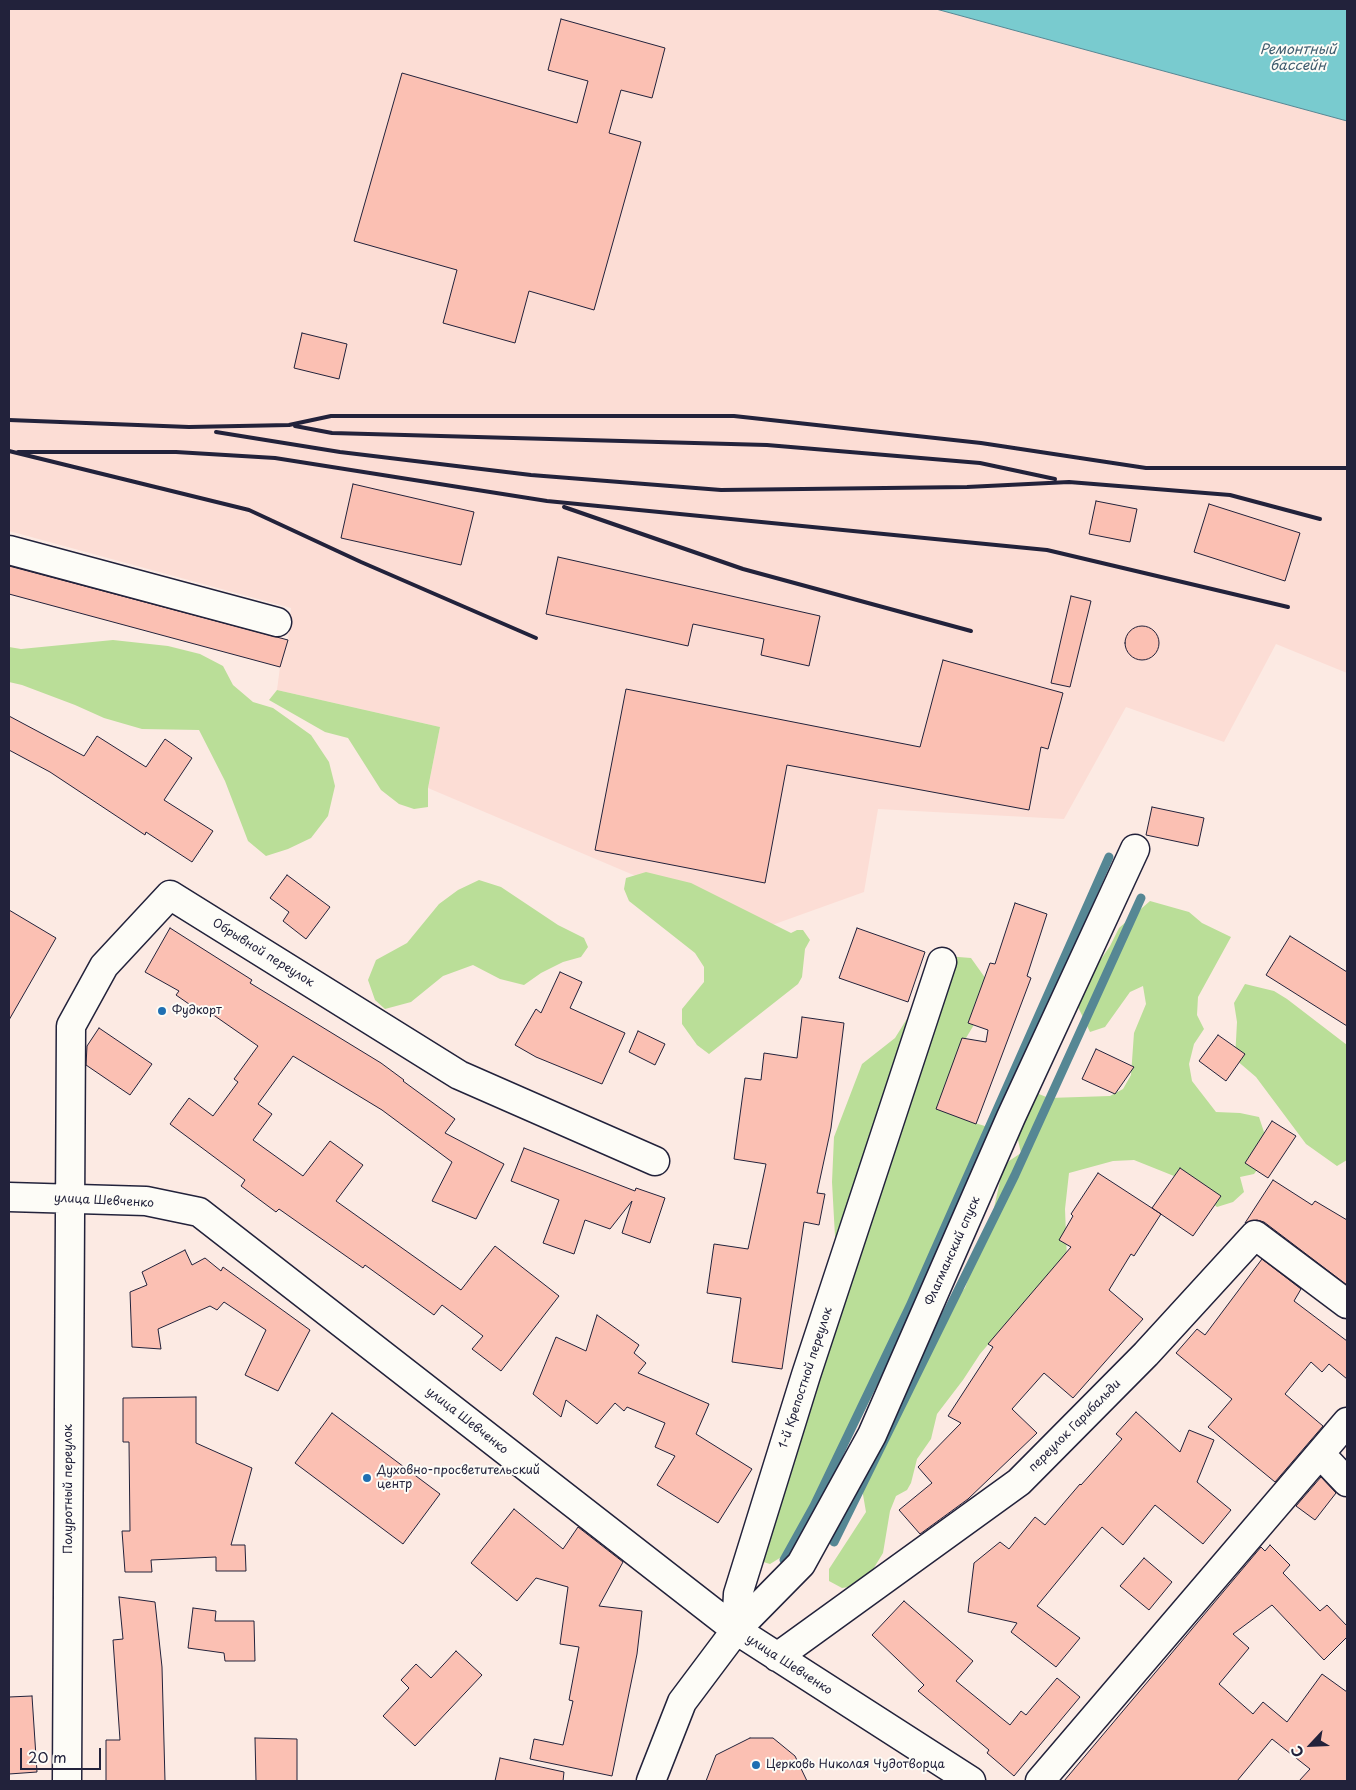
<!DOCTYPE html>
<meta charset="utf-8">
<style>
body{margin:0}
#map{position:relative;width:1356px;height:1790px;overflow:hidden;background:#fceae3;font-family:"Playpen Sans",sans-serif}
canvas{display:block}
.frame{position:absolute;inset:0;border:10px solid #22223b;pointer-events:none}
.north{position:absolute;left:1286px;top:1720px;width:50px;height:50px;-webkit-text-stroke:4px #fdfcf7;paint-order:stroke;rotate:245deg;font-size:14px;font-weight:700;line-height:20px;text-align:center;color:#22223b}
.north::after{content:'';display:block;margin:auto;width:18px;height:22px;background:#22223b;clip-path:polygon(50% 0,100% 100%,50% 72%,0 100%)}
.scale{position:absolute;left:20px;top:1748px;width:81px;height:22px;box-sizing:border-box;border:2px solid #22223b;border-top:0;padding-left:6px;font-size:15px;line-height:18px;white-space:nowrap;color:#22223b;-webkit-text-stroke:4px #fdfcf7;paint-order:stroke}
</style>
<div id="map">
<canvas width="1356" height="1790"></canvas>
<div class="frame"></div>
<div class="north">С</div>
<div class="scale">20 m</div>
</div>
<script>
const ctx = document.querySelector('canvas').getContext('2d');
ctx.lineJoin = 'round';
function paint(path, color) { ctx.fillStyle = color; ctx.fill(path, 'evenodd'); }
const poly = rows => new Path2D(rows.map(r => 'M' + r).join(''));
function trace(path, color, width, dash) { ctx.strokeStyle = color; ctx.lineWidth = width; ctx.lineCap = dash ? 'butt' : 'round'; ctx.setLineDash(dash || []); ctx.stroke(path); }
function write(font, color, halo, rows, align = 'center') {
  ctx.font = font + ' "Playpen Sans",sans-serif'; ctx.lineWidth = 4; ctx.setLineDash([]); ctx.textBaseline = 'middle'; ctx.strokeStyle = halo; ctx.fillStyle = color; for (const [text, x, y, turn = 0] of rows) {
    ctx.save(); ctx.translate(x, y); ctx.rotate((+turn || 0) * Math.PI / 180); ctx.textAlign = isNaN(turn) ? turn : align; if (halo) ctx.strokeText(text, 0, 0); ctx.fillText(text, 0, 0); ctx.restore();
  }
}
const built = poly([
 [9,9,936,9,1347,121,1347,673,1276,644,1224,742,1126,707,1064,819,878,809,864,892,761,929,428,788,440,727,277,690,280,667,288,640,291,608,9,531]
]);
const green = poly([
 [113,640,168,646,200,654,223,666,233,685,253,702,273,708,311,735,329,762,335,786,328,816,311,838,288,849,266,856,248,841,225,781,199,730,142,729,104,718,75,705,22,685,9,682,9,647,21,649],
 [277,690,440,727,428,788,428,807,414,809,399,804,381,790,348,738,325,732,269,700],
 [646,872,691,883,791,933,797,930,803,930,810,940,805,949,802,977,798,984,709,1054,697,1045,682,1024,682,1009,704,982,704,967,695,953,629,901,624,889,626,878],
 [479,880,501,887,558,925,584,938,588,947,581,957,563,962,541,973,524,985,500,979,473,965,443,976,411,1002,385,1009,375,1000,368,980,376,960,407,943,439,904,458,890],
 [1150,901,1189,912,1202,923,1231,937,1198,997,1197,1015,1204,1029,1194,1044,1189,1064,1192,1081,1216,1112,1240,1113,1259,1117,1265,1135,1266,1158,1254,1174,1240,1177,1244,1192,1233,1202,1217,1207,1184,1180,1134,1160,1113,1161,1069,1173,1065,1209,1067,1261,1020,1313,1003,1327,980,1354,963,1380,937,1414,931,1439,917,1459,911,1483,907,1490,896,1496,890,1511,883,1553,869,1576,857,1586,842,1588,829,1581,829,1569,866,1512,861,1483,915,1364,936,1335,946,1309,965,1288,976,1257,988,1235,1002,1172,1009,1161,1021,1153,1018,1140,1012,1135,1031,1091,1049,1098,1110,1096,1123,1089,1131,1075,1134,1033,1146,1004,1143,986,1130,992,1105,1027,1090,1032,1078,1007,1080,990,1110,946,1119,928],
 [946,956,971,958,991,986,978,1018,963,1043,968,1121,995,1129,924,1290,810,1521,788,1553,770,1564,750,1558,837,1273,832,1182,834,1137,862,1064,895,1038],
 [1245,984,1274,991,1287,999,1347,1045,1347,1160,1337,1166,1306,1144,1256,1077,1235,1059,1237,1022,1234,1003]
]);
const water = poly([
 [936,9,1347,9,1347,121,936,9]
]);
const stream = poly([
 [834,1542,1015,1175,1141,898],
 [784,1560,814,1506,910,1306,1109,857]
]);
const building = poly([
 [561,19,665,48,652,98,621,90,609,133,641,142,594,310,529,291,515,343,443,323,457,270,354,241,402,73,577,123,588,81,548,70,561,19],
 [302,333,347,344,339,379,294,368,302,333],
 [353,484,474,512,461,565,341,538,353,484],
 [1096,501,1137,509,1130,542,1089,534,1096,501],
 [1209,504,1300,533,1285,581,1194,552,1209,504],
 [558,557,820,616,809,666,761,655,764,639,693,624,688,646,546,614,558,557],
 [9,566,288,640,280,667,9,594,9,566],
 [1071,596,1091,601,1070,687,1051,683,1071,596],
 '1125 643a17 17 0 1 1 34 0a17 17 0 1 1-34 0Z',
 [943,660,1063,693,1048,749,1041,747,1029,810,787,765,765,883,595,850,626,689,920,747,943,660],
 [9,716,84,756,97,736,146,767,165,739,192,758,164,800,213,831,192,862,146,832,145,835,50,772,9,750,9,716],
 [1152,807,1204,818,1198,846,1146,835,1152,807],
 [287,875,330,907,306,939,283,921,289,912,270,898,287,875],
 [1015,903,1047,914,1027,976,1031,978,976,1124,936,1109,962,1038,986,1042,988,1030,968,1023,990,963,995,964,1015,903],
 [9,910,56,938,9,1020,9,910],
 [170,928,252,980,250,983,381,1063,404,1080,403,1081,455,1119,445,1133,504,1164,476,1219,432,1201,452,1162,382,1110,293,1056,258,1104,272,1114,253,1140,303,1176,330,1141,363,1165,336,1201,461,1290,495,1246,559,1296,501,1371,472,1349,483,1336,442,1305,434,1315,365,1265,363,1268,279,1209,276,1212,241,1186,245,1180,170,1124,189,1098,213,1116,238,1082,234,1079,258,1046,202,1007,199,1011,176,995,179,991,145,972,170,928],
 [857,928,925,952,908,1002,839,978,857,928],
 [1290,936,1347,972,1347,1026,1266,975,1290,936],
 [560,972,582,982,570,1008,625,1033,602,1084,536,1057,515,1045,536,1009,541,1013,560,972],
 [802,1017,844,1023,831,1128,817,1193,825,1194,819,1225,804,1222,782,1369,732,1362,741,1298,707,1293,714,1244,748,1249,766,1164,734,1159,745,1078,761,1080,764,1053,797,1058,802,1017],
 [99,1028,152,1064,130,1095,86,1065,87,1046,99,1028],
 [638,1031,665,1044,655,1065,629,1052,638,1031],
 [1218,1035,1245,1054,1226,1081,1199,1061,1218,1035],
 [1096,1049,1134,1067,1115,1094,1082,1079,1096,1049],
 [1272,1121,1296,1136,1268,1178,1245,1163,1272,1121],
 [524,1148,635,1191,636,1188,665,1198,650,1243,622,1233,632,1201,610,1229,585,1220,574,1254,543,1243,559,1200,511,1181,524,1148],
 [1180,1168,1221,1196,1193,1236,1152,1208,1180,1168],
 [1098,1173,1161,1214,1134,1256,1131,1254,1109,1290,1143,1319,1073,1398,1044,1373,1012,1409,1037,1433,968,1499,920,1534,899,1510,932,1483,918,1467,961,1423,948,1416,993,1347,988,1344,1071,1247,1059,1240,1073,1216,1071,1214,1098,1173],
 [1273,1180,1312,1205,1315,1201,1347,1220,1347,1285,1264,1222,1257,1220,1245,1223,1273,1180],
 [185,1250,192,1265,205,1258,221,1271,223,1267,310,1330,278,1391,245,1375,266,1330,224,1302,217,1310,210,1306,158,1329,161,1349,132,1347,130,1292,147,1285,142,1272,185,1250],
 [1262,1259,1301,1289,1294,1301,1347,1341,1347,1379,1329,1364,1322,1372,1311,1362,1285,1394,1323,1426,1275,1482,1208,1427,1232,1399,1176,1353,1197,1329,1205,1335,1262,1259],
 [597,1315,639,1345,634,1353,646,1363,638,1373,709,1404,696,1434,752,1469,718,1523,657,1485,675,1456,655,1447,665,1423,627,1407,624,1411,615,1403,597,1424,566,1400,561,1417,533,1394,556,1337,586,1351,597,1315],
 [196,1397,196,1443,252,1468,231,1545,245,1545,246,1571,216,1571,216,1557,151,1560,152,1572,125,1572,122,1531,130,1531,129,1442,123,1442,123,1398,196,1397],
 [1136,1412,1180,1452,1189,1430,1214,1440,1197,1482,1231,1510,1203,1544,1155,1505,1123,1545,1102,1527,1037,1606,1080,1638,1056,1667,1011,1632,1017,1623,968,1612,974,1563,1000,1542,1009,1549,1035,1517,1045,1525,1080,1484,1081,1485,1122,1439,1116,1434,1136,1412],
 [332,1413,440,1494,403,1544,295,1463,332,1413],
 [1321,1477,1336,1493,1315,1520,1296,1506,1321,1477],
 [514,1509,563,1549,578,1527,623,1562,599,1606,642,1611,637,1654,612,1776,530,1759,534,1739,563,1745,573,1701,569,1700,579,1647,560,1644,568,1587,536,1578,517,1601,471,1563,514,1509],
 [1270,1545,1290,1565,1283,1573,1320,1611,1327,1605,1347,1626,1347,1637,1324,1660,1272,1605,1233,1634,1249,1648,1219,1684,1253,1714,1263,1702,1287,1722,1322,1674,1347,1692,1347,1781,1299,1781,1310,1769,1272,1739,1237,1781,1064,1781,1261,1547,1265,1551,1270,1545],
 [1144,1558,1172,1582,1149,1610,1120,1586,1144,1558],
 [119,1597,155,1602,162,1667,165,1781,106,1781,106,1740,120,1740,113,1640,123,1639,119,1597],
 [904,1601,973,1661,956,1681,1010,1725,1021,1711,1026,1715,1057,1678,1080,1697,1014,1776,987,1753,989,1750,918,1691,924,1685,872,1635,904,1601],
 [193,1608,216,1611,215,1621,254,1621,255,1661,225,1661,224,1653,188,1648,193,1608],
 [456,1651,482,1675,415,1746,383,1716,409,1688,401,1680,416,1664,431,1678,456,1651],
 [32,1696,37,1772,9,1774,9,1697,32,1696],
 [255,1738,297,1739,297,1781,256,1781,255,1738],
 [750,1738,773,1738,795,1756,807,1781,706,1781,716,1755,750,1738],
 [500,1758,564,1772,563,1781,495,1781,500,1758]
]);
const minor = poly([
 [9,550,277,622],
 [9,1197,146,1201,199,1212,736,1630,971,1781],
 [1322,1452,1326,1460,1347,1482],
 [736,1630,738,1594,806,1375,942,962],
 [777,1657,1019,1482,1146,1354,1255,1235,1347,1304],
 [67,1781,71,1026,104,966,170,895,459,1075,655,1161],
 [651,1781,682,1702,736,1630,801,1564,872,1435,1011,1117,1135,849],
 [1040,1781,1347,1422]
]);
const rail = poly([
 [9,420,189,427,289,425,331,416,734,416,981,443,1146,468,1347,468],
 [295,426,332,433,767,445,980,463,1055,479],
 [216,432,340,452,531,475,721,490,967,487,1069,482,1230,495,1320,519],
 [9,451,249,510,361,562,536,638],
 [18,452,176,452,275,458,547,501,1047,550,1288,607],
 [564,507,743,569,971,631]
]);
const markers = [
 [162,1011,5,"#1f6fb2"],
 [367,1478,5,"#1f6fb2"],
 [756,1765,5,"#1f6fb2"]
];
const streetNames = [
 ["Обрывной переулок",263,953,32],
 ["улица Шевченко",104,1201,3],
 ["Флагманский спуск",953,1251,-66],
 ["1-й Крепостной переулок",806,1378,-72],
 ["улица Шевченко",467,1421,38],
 ["переулок Гарибальди",1075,1426,-45],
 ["Полуротный переулок",69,1489,-90],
 ["улица Шевченко",789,1665,33]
];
const poiNames = [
 ["Фудкорт",172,1011],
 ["Духовно-просветительский",377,1471],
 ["центр",377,1485],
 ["Церковь Николая Чудотворца",766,1765]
];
const waterNames = [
 ["Ремонтный",1298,50],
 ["бассейн",1298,66]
];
paint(built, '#fcddd5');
paint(green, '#bade98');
paint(water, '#79cbcf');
trace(water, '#568794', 1);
trace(stream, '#568794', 9);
paint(building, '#fbc0b3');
trace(building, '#22223b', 1);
trace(minor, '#22223b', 31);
trace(minor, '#fdfcf7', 28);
trace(rail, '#22223b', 4);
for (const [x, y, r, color] of markers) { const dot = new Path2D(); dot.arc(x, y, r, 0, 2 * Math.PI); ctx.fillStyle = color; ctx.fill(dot); trace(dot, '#fdfcf7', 2); }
write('12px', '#22223b', '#fdfcf7', streetNames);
write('12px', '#22223b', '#fdfcf7', poiNames, 'left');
write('italic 14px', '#405d6f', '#fdfcf7', waterNames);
</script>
